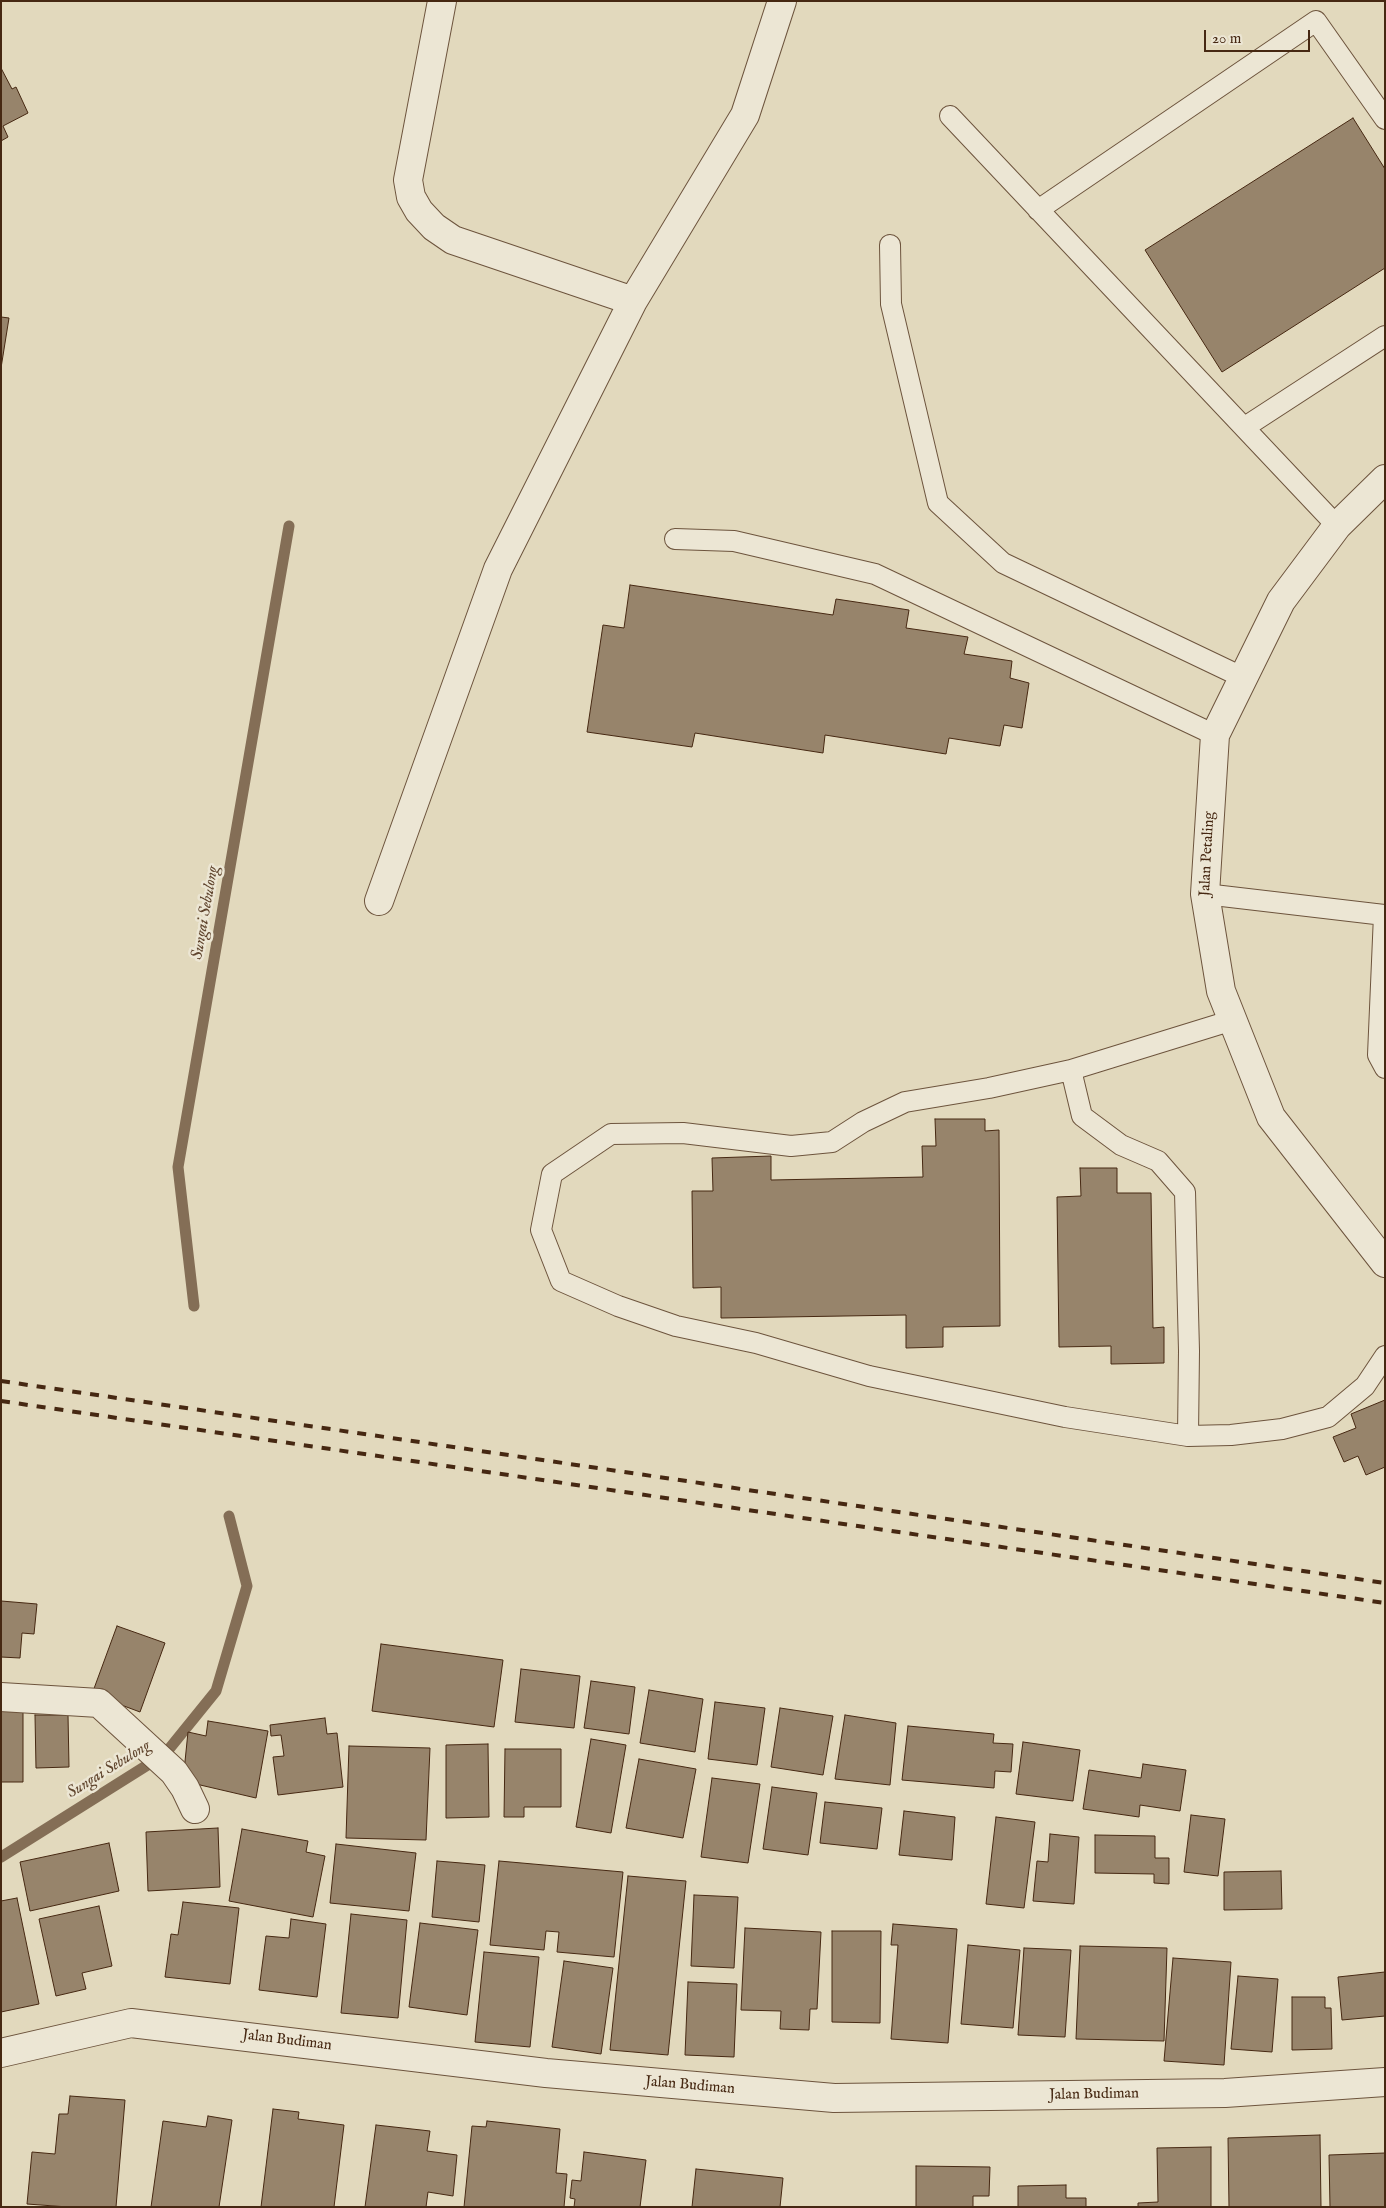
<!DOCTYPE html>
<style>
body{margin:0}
#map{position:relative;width:1386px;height:2208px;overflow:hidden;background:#e2d9bd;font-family:"IM FELL English",serif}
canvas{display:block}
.frame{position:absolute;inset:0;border:2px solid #462812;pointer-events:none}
.scale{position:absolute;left:1204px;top:30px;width:106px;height:22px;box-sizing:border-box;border:2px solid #462812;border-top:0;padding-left:6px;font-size:15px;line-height:18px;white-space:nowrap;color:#462812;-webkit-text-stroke:4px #ece6d4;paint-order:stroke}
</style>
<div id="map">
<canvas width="1386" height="2208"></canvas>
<div class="frame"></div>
<div class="scale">20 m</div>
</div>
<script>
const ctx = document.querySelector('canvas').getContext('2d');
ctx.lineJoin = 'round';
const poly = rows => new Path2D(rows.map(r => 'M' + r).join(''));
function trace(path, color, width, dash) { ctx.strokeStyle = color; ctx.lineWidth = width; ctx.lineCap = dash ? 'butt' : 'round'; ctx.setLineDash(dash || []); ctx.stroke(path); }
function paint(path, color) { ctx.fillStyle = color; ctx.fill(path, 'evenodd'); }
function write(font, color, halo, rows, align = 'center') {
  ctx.font = font + ' "IM FELL English",serif'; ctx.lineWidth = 5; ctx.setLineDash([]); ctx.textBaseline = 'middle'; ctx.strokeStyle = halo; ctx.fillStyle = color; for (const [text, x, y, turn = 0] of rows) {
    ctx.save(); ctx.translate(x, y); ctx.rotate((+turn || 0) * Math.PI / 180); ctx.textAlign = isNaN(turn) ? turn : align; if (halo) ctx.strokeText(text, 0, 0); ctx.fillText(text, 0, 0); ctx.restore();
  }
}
const stream = poly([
 [194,1306,178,1167,289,526],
 [1,1857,165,1754,216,1691,247,1586,229,1516]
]);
const building = poly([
 [1,68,12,89,16,87,28,113,3,126,8,137,1,141,1,68],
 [1353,118,1385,169,1385,268,1222,372,1145,250,1353,118],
 [1,317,9,318,1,368,1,317],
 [630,585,833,615,836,599,909,610,906,628,968,637,964,654,1012,661,1010,678,1029,683,1022,728,1004,725,1000,746,949,738,946,754,825,735,823,753,695,733,692,747,587,732,603,625,624,628,630,585],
 [935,1119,985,1119,985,1131,999,1130,1000,1326,943,1327,943,1347,906,1348,906,1315,721,1318,721,1287,693,1288,692,1191,713,1191,712,1158,771,1156,771,1180,923,1177,922,1146,936,1146,935,1119],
 [1080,1168,1117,1168,1117,1193,1151,1193,1153,1328,1164,1327,1164,1363,1111,1364,1111,1346,1059,1347,1057,1197,1081,1196,1080,1168],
 [1385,1400,1385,1467,1366,1475,1358,1456,1344,1462,1333,1437,1356,1428,1351,1414,1385,1400],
 [1,1601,37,1604,34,1634,22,1633,20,1658,1,1657,1,1601],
 [117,1626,165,1643,140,1712,92,1694,117,1626],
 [381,1644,503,1660,494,1727,372,1711,381,1644],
 [521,1669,580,1676,574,1728,515,1722,521,1669],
 [591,1681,635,1687,629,1734,584,1728,591,1681],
 [649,1690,703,1699,695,1752,640,1743,649,1690],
 [715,1702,765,1708,757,1765,708,1759,715,1702],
 [780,1708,833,1716,823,1775,771,1767,780,1708],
 [1,1711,23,1711,23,1782,1,1782,1,1711],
 [35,1715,68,1715,69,1767,36,1768,35,1715],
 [845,1715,896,1723,890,1785,835,1779,845,1715],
 [325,1718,327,1734,337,1733,343,1787,278,1795,273,1757,284,1756,281,1735,271,1736,270,1725,325,1718],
 [208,1721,268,1731,256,1798,183,1781,188,1732,206,1736,208,1721],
 [908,1726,994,1734,993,1743,1013,1744,1011,1772,995,1771,994,1788,902,1780,908,1726],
 [591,1739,626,1745,611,1833,576,1827,591,1739],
 [1023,1742,1080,1750,1073,1801,1016,1794,1023,1742],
 [488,1744,489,1817,446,1818,446,1745,488,1744],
 [349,1746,430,1748,426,1840,346,1838,349,1746],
 [505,1749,561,1749,561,1807,524,1807,524,1817,504,1817,505,1749],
 [639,1759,696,1769,683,1838,626,1828,639,1759],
 [1143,1764,1186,1770,1180,1811,1140,1805,1139,1817,1083,1809,1089,1770,1141,1778,1143,1764],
 [712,1778,760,1784,748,1863,701,1857,712,1778],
 [772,1787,817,1793,808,1855,763,1849,772,1787],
 [825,1802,882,1808,877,1849,820,1843,825,1802],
 [904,1811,955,1817,952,1860,899,1855,904,1811],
 [1191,1815,1225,1819,1218,1876,1184,1872,1191,1815],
 [996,1817,1035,1822,1024,1908,986,1904,996,1817],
 [218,1828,220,1887,148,1891,146,1832,218,1828],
 [242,1829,308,1841,306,1852,325,1856,313,1917,229,1901,242,1829],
 [1050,1834,1079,1837,1074,1904,1033,1901,1037,1861,1048,1862,1050,1834],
 [1095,1835,1155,1836,1155,1858,1169,1858,1169,1884,1154,1883,1154,1874,1095,1873,1095,1835],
 [109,1843,119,1891,30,1911,20,1862,109,1843],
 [336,1844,416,1853,409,1911,330,1903,336,1844],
 [437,1861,485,1865,479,1922,432,1917,437,1861],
 [499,1861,623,1872,614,1957,557,1952,559,1932,546,1931,544,1950,490,1945,499,1861],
 [1281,1871,1282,1909,1224,1910,1224,1872,1281,1871],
 [628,1876,686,1881,668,2055,610,2050,628,1876],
 [694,1895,738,1897,734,1968,691,1966,694,1895],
 [17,1898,39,2004,1,2012,1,1901,17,1898],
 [183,1902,239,1908,230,1984,165,1977,171,1934,178,1935,183,1902],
 [99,1906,112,1966,82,1973,86,1989,56,1996,39,1919,99,1906],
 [351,1914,407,1920,398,2018,341,2013,351,1914],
 [291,1919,326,1924,317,1997,259,1990,266,1936,289,1938,291,1919],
 [420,1923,478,1930,467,2015,409,2007,420,1923],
 [893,1924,957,1929,948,2043,891,2039,898,1945,891,1945,893,1924],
 [745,1928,821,1932,817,2009,810,2009,809,2030,780,2029,781,2011,741,2010,745,1928],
 [832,1931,881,1931,880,2023,832,2022,832,1931],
 [968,1945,1020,1950,1013,2028,961,2024,968,1945],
 [1080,1946,1167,1948,1164,2041,1076,2039,1080,1946],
 [1024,1948,1071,1950,1065,2037,1018,2035,1024,1948],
 [484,1952,539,1957,530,2047,475,2042,484,1952],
 [1173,1958,1231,1962,1224,2065,1164,2061,1173,1958],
 [564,1961,613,1968,601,2054,552,2047,564,1961],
 [1385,1972,1385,2016,1342,2020,1338,1977,1385,1972],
 [1238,1976,1278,1979,1272,2052,1231,2049,1238,1976],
 [688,1982,737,1984,734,2057,685,2055,688,1982],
 [1292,1997,1325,1997,1325,2008,1331,2008,1332,2049,1292,2050,1292,1997],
 [70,2096,125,2100,116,2207,68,2207,27,2204,32,2152,55,2154,59,2114,68,2114,70,2096],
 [273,2109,299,2112,298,2119,344,2125,334,2207,261,2207,273,2109],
 [208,2116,232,2120,219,2207,151,2207,163,2121,206,2127,208,2116],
 [487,2121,560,2129,556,2173,567,2174,564,2207,464,2207,472,2126,486,2127,487,2121],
 [376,2125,430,2131,427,2151,457,2155,453,2196,428,2192,426,2207,365,2207,376,2125],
 [1320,2135,1321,2207,1229,2207,1228,2138,1320,2135],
 [1211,2147,1211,2207,1138,2207,1138,2203,1158,2202,1157,2148,1211,2147],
 [584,2152,646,2160,640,2207,574,2207,575,2199,570,2198,572,2180,581,2181,584,2152],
 [1385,2153,1385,2207,1330,2207,1329,2155,1385,2153],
 [916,2166,990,2167,989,2196,973,2196,973,2207,916,2207,916,2166],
 [696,2169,783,2178,780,2207,692,2207,696,2169],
 [1066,2185,1066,2198,1086,2198,1086,2207,1018,2207,1018,2186,1066,2185]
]);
const service = poly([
 [950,116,1337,526],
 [1038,210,1316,21,1385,119],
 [890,245,891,304,938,503,1003,563,1242,677],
 [1245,427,1385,336],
 [675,539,734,541,875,574,1215,735],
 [1205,894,1384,915,1378,1055,1385,1068],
 [1233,1020,1071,1070,989,1088,905,1102,863,1122,832,1142,791,1146,683,1133,611,1134,552,1174,541,1230,561,1281,618,1306,676,1326,756,1343,869,1376,1065,1417,1188,1436,1231,1435,1282,1429,1328,1417,1365,1386,1385,1356],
 [1071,1070,1082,1116,1121,1145,1158,1161,1185,1192,1189,1351,1188,1436]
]);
const minor = poly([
 [442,1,408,180,411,197,419,211,434,227,453,240,633,301],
 [1385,479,1337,526,1281,601,1215,735,1205,894,1221,991,1271,1117,1385,1263],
 [379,901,498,569,633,301,745,115,782,1],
 [1,1697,99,1703,174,1772,185,1788,195,1809],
 [1,2053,131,2023,546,2073,834,2098,1225,2093,1385,2082]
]);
const rail = poly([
 [1,1381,1385,1583],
 [1,1401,1385,1603]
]);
const streetNames = [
 ["Jalan Petaling",1208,854,-87],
 ["Jalan Budiman",287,2041,7],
 ["Jalan Budiman",690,2086,5],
 ["Jalan Budiman",1094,2095,-1]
];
const waterNames = [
 ["Sungai Sebulong",206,913,-80],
 ["Sungai Sebulong",109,1770,-32]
];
trace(stream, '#846e56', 11);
paint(building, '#97846b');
trace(building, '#462812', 1);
trace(service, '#6d543d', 22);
trace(minor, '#6d543d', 30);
trace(service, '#ece6d4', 20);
trace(minor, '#ece6d4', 28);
trace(rail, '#462812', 4, [9, 9]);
write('15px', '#462812', '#ece6d4', streetNames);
write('italic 16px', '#60452e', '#ece6d4', waterNames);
</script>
